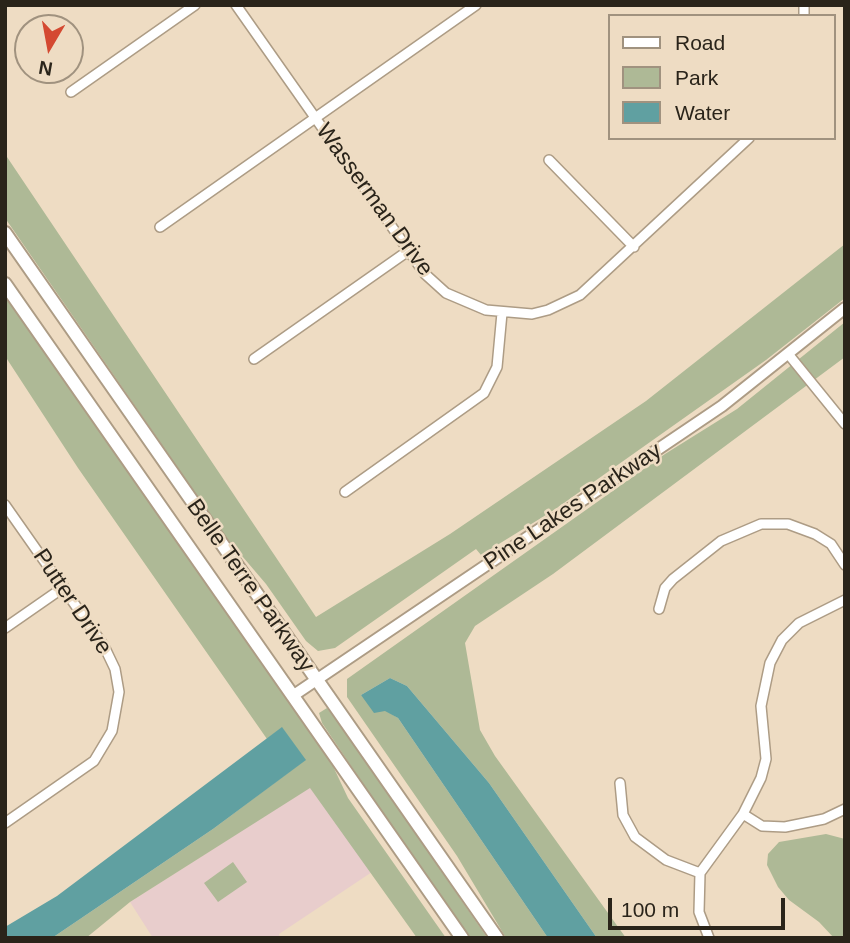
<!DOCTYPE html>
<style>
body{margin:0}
#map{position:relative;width:850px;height:943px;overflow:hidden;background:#eedcc3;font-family:Arial,sans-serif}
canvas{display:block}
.frame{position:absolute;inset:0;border:7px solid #2a241a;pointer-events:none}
.legend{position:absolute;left:608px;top:14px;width:228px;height:126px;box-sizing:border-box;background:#eedcc3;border:2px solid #a0927f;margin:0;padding:9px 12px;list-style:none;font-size:21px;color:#2a241a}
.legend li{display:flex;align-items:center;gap:14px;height:35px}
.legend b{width:35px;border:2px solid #a0927f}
.north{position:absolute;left:14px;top:14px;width:70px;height:70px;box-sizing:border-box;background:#eedcc3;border:2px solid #a0927f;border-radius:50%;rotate:190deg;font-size:19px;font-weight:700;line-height:28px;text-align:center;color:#2a241a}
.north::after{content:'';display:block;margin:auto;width:24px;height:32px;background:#d44931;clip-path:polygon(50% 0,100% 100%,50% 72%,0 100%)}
.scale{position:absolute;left:608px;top:898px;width:177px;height:32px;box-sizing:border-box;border:4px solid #2a241a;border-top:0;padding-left:9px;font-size:21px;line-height:24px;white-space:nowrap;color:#2a241a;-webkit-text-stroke:5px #eedcc3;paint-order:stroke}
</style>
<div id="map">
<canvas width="850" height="943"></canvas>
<div class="frame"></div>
<ul class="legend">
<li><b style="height:9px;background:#fff"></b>Road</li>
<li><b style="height:19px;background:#aeb996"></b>Park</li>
<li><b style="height:19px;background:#60a0a1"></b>Water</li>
</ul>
<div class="north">N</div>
<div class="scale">100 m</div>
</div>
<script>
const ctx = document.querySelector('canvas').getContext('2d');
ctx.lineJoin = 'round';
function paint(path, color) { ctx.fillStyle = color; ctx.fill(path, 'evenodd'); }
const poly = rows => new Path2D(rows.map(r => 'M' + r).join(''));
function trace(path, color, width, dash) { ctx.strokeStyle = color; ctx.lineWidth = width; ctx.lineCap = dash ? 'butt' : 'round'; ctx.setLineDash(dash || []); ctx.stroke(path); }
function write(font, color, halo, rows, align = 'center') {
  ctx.font = font + ' Arial,sans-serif'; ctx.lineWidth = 5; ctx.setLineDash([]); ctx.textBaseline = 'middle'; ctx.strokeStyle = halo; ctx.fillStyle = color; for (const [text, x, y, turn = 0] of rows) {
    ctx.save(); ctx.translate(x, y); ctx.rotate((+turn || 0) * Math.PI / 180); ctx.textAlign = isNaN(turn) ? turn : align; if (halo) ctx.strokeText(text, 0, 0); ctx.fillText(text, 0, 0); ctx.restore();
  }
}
const education = poly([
 [310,787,372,872,279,934,280,938,153,938,130,902]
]);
const green = poly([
 [5,154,316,617,450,534,646,401,845,244,845,298,766,360,554,510,481,555,476,549,335,648,318,651,306,641,266,584,225,536,5,218],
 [5,295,332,764,348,798,446,938,417,938,310,788,130,902,86,938,52,938,213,829,305,760,282,728,267,739,78,468,5,356],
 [845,322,845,357,553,574,475,626,465,643,480,730,495,756,626,938,597,938,489,783,407,686,390,678,361,695,398,718,548,938,506,938,457,856,347,697,347,679,665,454,737,409],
 [327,708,338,721,486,936,470,938,393,828,322,723,319,713],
 [826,834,845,839,845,938,834,938,819,922,789,900,778,887,767,865,768,854,779,842],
 [233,862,247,882,218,902,204,883]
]);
const water = poly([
 [390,678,407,686,489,783,597,938,548,938,398,718,385,711,374,713,361,695],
 [282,727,306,760,213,829,52,938,5,938,5,927,57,896]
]);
const minor = poly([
 [236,5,425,274,446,293,486,310,532,314,548,310,580,295,749,138],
 [804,5,804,16],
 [71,92,195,5],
 [549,160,634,247],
 [160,227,476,5],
 [789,355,845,424],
 [254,359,408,251],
 [345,492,484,393,497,367,502,313],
 [5,505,104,646,115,669,119,692,112,731,94,761,5,823],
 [659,609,665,588,673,579,721,541,761,524,788,524,815,534,831,544,845,565],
 [5,628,64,587],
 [620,783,623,815,635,837,666,860,700,873],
 [743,814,762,826,785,827,824,819,845,809],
 [709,938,699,912,700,873,743,814,761,778,766,759,761,706,770,663,782,640,799,623,845,600]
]);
const tertiary = poly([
 [294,695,722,406,845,308]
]);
const secondary = poly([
 [5,233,497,938],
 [5,284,462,938]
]);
const streetNames = [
 ["Wasserman Drive",374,200,54],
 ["Pine Lakes Parkway",573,507,-34],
 ["Belle Terre Parkway",250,586,55],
 ["Putter Drive",72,602,56]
];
paint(education, '#e8cdcc');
paint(green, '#aeb996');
paint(water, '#60a0a1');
trace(minor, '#ad9c85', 12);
trace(tertiary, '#ad9c85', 14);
trace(secondary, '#ad9c85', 16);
trace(minor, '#fff', 9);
trace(tertiary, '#fff', 10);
trace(secondary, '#fff', 12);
write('23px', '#2a241a', '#eedcc3', streetNames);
</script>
